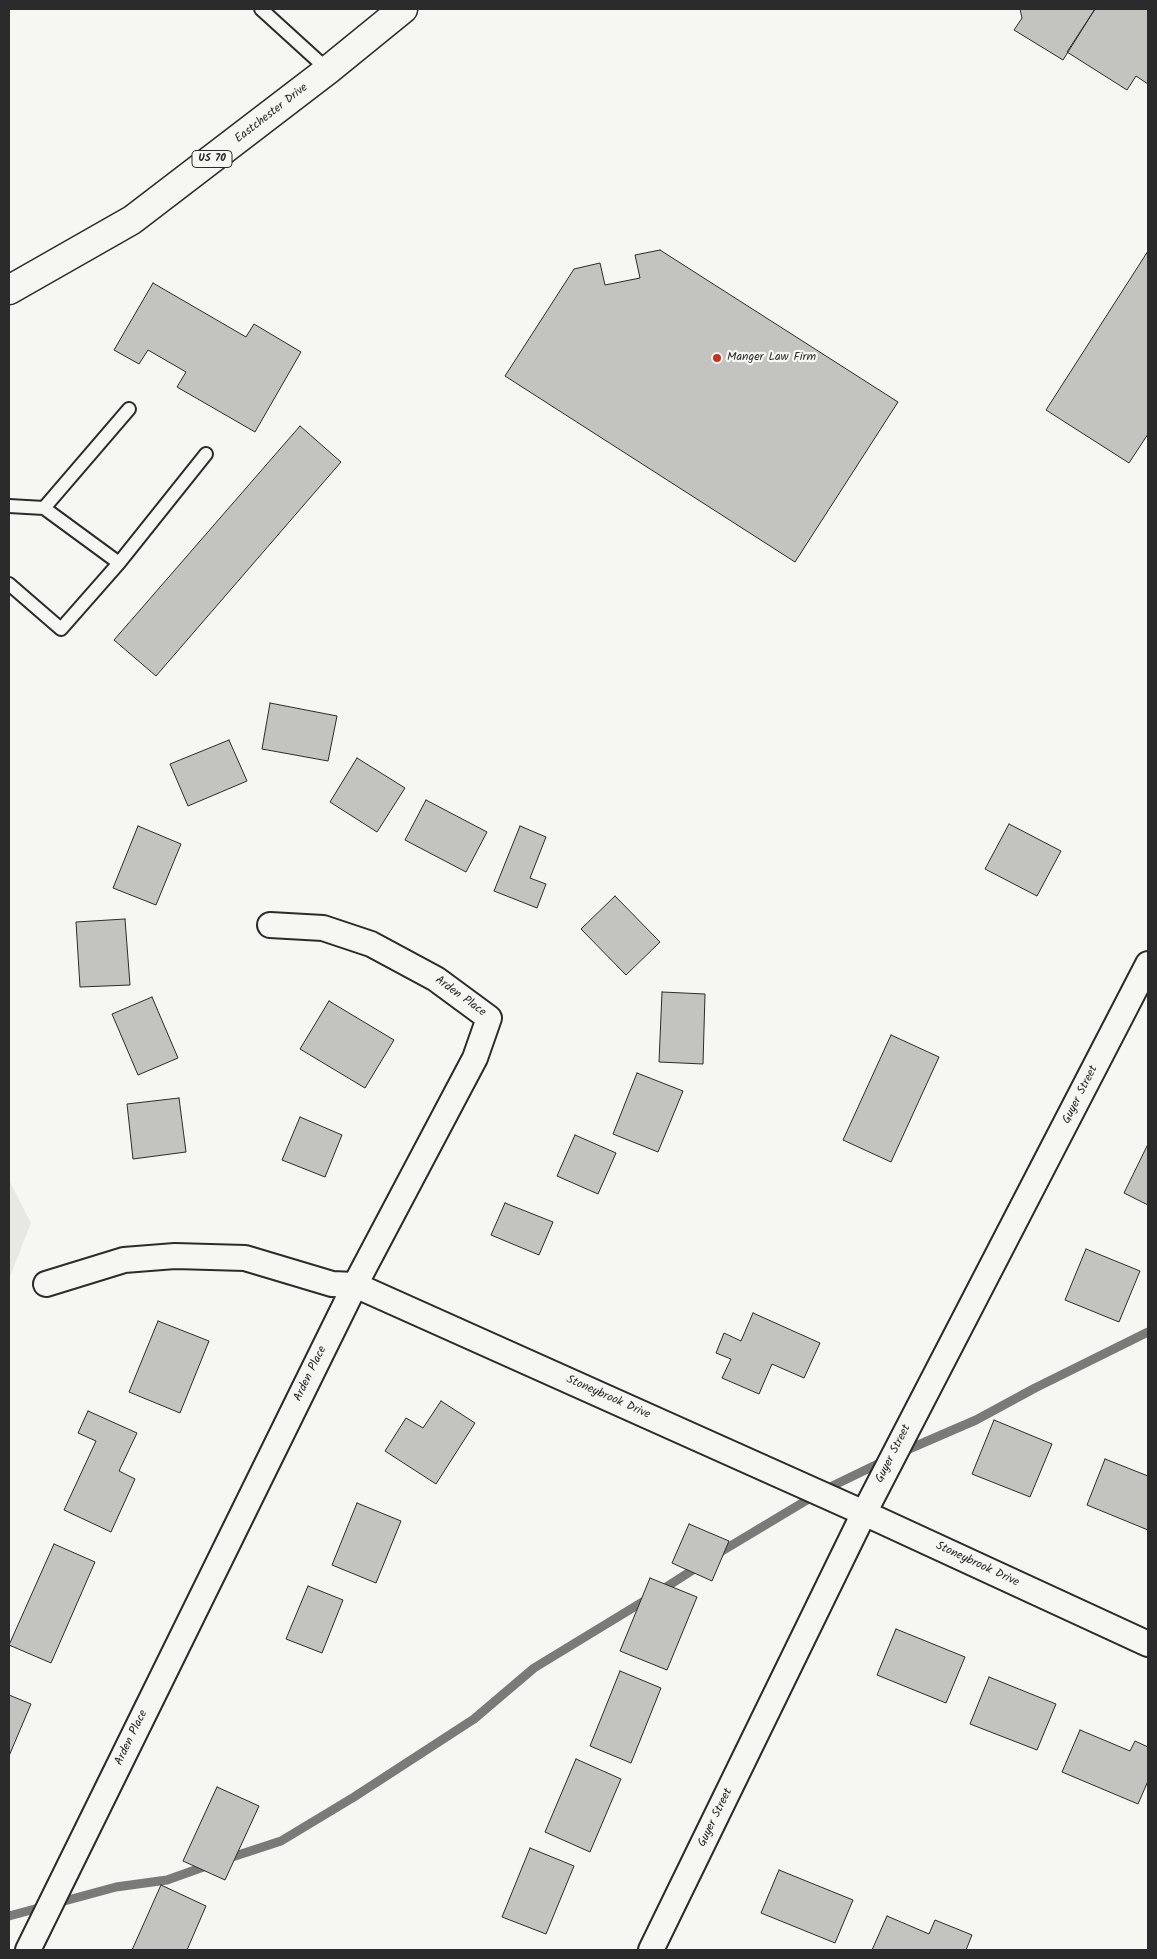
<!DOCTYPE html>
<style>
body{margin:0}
#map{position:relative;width:1157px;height:1959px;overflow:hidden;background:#f6f6f2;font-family:Kalam,sans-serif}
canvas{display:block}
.frame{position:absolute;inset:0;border:10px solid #2b2b2b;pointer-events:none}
</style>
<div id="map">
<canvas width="1157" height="1959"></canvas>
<div class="frame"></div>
</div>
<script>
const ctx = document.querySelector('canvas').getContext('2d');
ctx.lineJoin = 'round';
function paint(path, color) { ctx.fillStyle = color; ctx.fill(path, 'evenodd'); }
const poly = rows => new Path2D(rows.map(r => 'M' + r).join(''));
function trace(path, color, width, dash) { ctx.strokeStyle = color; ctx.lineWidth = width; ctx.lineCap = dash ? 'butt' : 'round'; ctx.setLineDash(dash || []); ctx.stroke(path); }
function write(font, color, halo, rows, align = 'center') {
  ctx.font = font + ' Kalam,sans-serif'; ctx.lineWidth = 4.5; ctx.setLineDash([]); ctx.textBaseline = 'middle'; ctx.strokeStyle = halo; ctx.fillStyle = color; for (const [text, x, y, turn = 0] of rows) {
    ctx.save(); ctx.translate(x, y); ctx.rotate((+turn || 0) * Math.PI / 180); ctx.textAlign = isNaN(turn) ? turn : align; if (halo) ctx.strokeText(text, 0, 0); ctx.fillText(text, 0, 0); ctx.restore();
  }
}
const built = poly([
 [9,1180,31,1223,9,1279]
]);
const stream = poly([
 [902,1452,976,1420,1035,1388,1148,1332],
 [717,1554,822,1491,886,1460],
 [660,1591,699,1566],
 [226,1859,281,1841,354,1797,474,1719,534,1668,649,1598],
 [9,1916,116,1887,167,1880,209,1865]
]);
const building = poly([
 [1020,9,1095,9,1063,60,1014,30,1022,18,1020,9],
 [1095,9,1148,9,1148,84,1136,76,1127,90,1067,52,1095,9],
 [660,250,898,402,795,562,505,376,574,269,600,263,605,285,640,278,635,255,660,250],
 [1148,251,1148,434,1129,463,1046,410,1148,251],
 [153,283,246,337,254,324,301,352,255,432,177,387,186,372,148,350,139,364,114,350,153,283],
 [300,426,341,462,156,676,114,640,300,426],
 [270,703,337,716,328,761,262,749,270,703],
 [229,740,247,781,188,806,170,764,229,740],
 [357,758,405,788,377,832,330,802,357,758],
 [426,800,487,832,466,872,405,840,426,800],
 [1009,824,1061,851,1037,896,985,869,1009,824],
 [138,826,181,844,156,905,113,888,138,826],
 [520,826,546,837,530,878,546,884,537,908,494,891,520,826],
 [615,896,660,942,626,975,581,929,615,896],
 [125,919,130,985,80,987,76,922,125,919],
 [662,992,705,994,703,1064,659,1062,662,992],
 [152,997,178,1058,138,1075,112,1014,152,997],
 [329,1001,394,1040,365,1088,300,1049,329,1001],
 [891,1035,939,1057,891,1162,843,1140,891,1035],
 [637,1073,683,1091,658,1152,613,1134,637,1073],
 [179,1098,186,1152,133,1159,127,1104,179,1098],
 [300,1117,342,1135,325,1177,282,1160,300,1117],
 [575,1135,616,1153,598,1194,557,1176,575,1135],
 [1148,1144,1148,1205,1124,1193,1148,1144],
 [505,1203,553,1222,539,1255,491,1235,505,1203],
 [1086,1249,1140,1271,1119,1322,1065,1300,1086,1249],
 [753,1313,820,1343,804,1378,772,1364,759,1394,722,1378,731,1359,716,1353,724,1333,741,1341,753,1313],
 [158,1321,209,1341,180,1413,129,1392,158,1321],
 [441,1401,475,1423,436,1484,385,1451,406,1418,423,1428,441,1401],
 [88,1411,137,1433,119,1471,135,1479,111,1532,64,1510,96,1441,78,1433,88,1411],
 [994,1420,1052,1444,1030,1497,972,1474,994,1420],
 [1105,1459,1148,1476,1148,1530,1087,1505,1105,1459],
 [357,1503,401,1521,376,1583,332,1565,357,1503],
 [689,1524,729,1541,712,1581,672,1563,689,1524],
 [54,1544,95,1562,51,1663,9,1645,54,1544],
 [650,1578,697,1597,667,1670,620,1651,650,1578],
 [308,1586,343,1600,322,1653,286,1639,308,1586],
 [896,1629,965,1657,946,1703,877,1675,896,1629],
 [620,1671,661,1688,631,1763,590,1746,620,1671],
 [989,1677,1056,1704,1037,1750,970,1724,989,1677],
 [9,1695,31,1704,9,1756,9,1695],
 [1080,1730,1130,1751,1135,1741,1148,1747,1148,1781,1138,1804,1062,1772,1080,1730],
 [576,1759,621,1779,590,1852,545,1832,576,1759],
 [217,1787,259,1806,225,1880,183,1861,217,1787],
 [530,1848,574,1866,546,1934,502,1917,530,1848],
 [779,1870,853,1900,835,1943,761,1913,779,1870],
 [161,1885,206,1906,187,1950,132,1950,161,1885],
 [887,1916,929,1934,935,1920,972,1935,966,1950,872,1950,887,1916]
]);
const service = poly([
 [261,9,328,70],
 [9,506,44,508,119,563],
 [44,508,129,409],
 [9,584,61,629,119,563,206,454]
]);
const minor = poly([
 [46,1284,124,1260,175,1256,245,1258,332,1284,355,1285,864,1513,1148,1644],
 [28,1950,355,1285,475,1058,489,1018,436,979,371,944,323,928,270,925],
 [651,1950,864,1513,1148,964]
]);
const primary = poly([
 [9,290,132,220,328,70,403,9]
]);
const markers = [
 [717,358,5,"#c8321e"]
];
const shields = [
 [212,159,40]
];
const shieldNames = [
 ["US 70",212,159]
];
const streetNames = [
 ["Eastchester Drive",272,114,-38],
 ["Arden Place",460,997,36],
 ["Guyer Street",1081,1095,-63],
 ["Arden Place",311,1374,-64],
 ["Stoneybrook Drive",608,1398,24],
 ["Guyer Street",894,1454,-63],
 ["Stoneybrook Drive",977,1565,25],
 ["Arden Place",132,1738,-64],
 ["Guyer Street",716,1818,-64]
];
const poiNames = [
 ["Manger Law Firm",727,358]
];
paint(built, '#e7e7e3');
trace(stream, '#7a7a78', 9);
paint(building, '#c3c3c0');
trace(building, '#2b2b2b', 1);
trace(service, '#2b2b2b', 16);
trace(minor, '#2b2b2b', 28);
trace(primary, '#2b2b2b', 31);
trace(service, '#f6f6f2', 12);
trace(minor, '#f6f6f2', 24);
trace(primary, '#f6f6f2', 28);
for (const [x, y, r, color] of markers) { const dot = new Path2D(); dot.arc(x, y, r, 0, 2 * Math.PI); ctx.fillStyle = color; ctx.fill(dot); trace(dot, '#f6f6f2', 2); }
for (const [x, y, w] of shields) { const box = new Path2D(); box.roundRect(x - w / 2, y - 8.5, w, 17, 4); ctx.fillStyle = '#f6f6f2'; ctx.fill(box); trace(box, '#2b2b2b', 1); }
write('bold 11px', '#2b2b2b', null, shieldNames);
write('12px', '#2b2b2b', '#f6f6f2', streetNames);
write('12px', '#2b2b2b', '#f6f6f2', poiNames, 'left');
</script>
